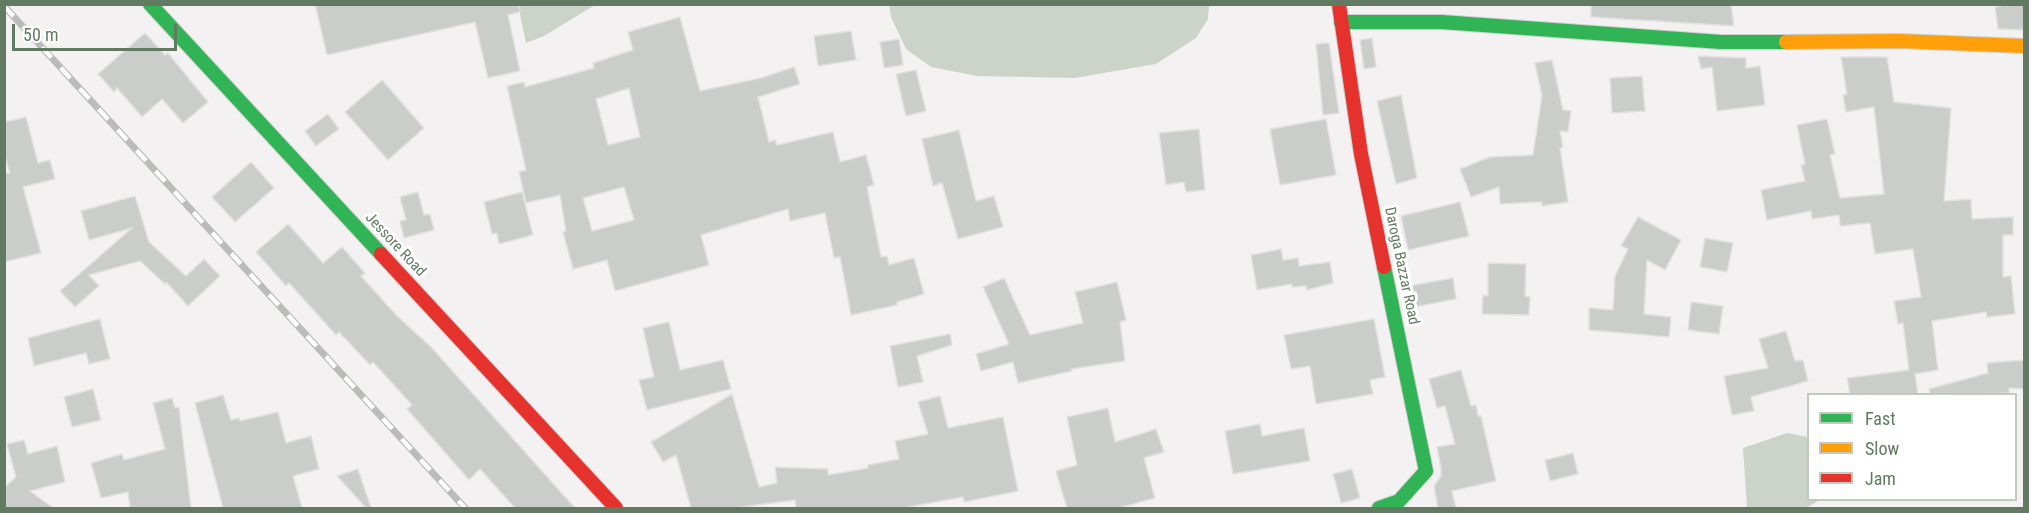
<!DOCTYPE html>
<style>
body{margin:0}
#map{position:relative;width:2029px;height:513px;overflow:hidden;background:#f3f1f2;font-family:"Roboto Condensed",sans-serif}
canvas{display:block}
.frame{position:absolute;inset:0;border:6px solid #627a61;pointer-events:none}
.legend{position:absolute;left:1807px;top:393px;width:210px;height:108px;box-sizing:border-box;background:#fff;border:2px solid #c0cac0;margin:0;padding:8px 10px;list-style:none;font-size:18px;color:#627a61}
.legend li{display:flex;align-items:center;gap:12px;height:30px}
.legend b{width:30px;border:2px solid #c0cac0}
.scale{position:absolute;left:12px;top:24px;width:165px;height:27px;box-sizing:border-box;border:3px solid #627a61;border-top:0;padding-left:8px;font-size:18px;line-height:21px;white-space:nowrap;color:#627a61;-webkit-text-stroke:4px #fff;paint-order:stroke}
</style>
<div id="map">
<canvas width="2029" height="513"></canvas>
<div class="frame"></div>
<ul class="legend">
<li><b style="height:8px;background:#30b455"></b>Fast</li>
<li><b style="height:8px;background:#ff9f0a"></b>Slow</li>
<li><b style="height:8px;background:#e5322d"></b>Jam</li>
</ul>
<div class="scale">50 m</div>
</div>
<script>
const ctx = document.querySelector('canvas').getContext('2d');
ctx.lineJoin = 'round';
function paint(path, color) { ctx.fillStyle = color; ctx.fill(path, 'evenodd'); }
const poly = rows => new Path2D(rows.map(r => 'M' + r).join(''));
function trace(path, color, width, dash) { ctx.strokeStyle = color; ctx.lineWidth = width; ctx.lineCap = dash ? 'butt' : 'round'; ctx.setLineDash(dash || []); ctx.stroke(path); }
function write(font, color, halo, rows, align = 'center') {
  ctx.font = font + ' "Roboto Condensed",sans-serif'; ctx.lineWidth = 6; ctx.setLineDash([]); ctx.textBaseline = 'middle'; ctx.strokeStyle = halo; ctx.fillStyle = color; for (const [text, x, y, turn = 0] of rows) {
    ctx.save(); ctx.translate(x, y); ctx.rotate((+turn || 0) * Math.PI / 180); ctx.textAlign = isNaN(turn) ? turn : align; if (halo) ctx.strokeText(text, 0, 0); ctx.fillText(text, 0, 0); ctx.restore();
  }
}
const water = poly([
 [518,5,595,5,544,36,526,43],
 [889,5,889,4,1209,5,1208,19,1196,38,1156,64,1075,78,977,76,931,67,906,49,891,17],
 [1787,433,1808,437,1808,500,1820,500,1806,508,1747,508,1743,448]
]);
const building = poly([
 [315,4,519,4,520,12,508,15,520,71,488,78,475,22,327,55,315,4],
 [1591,4,1731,4,1734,26,1591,17,1591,4],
 [2010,4,2025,4,2025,30,1998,29,1995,7,2010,4],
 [680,17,700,91,761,78,794,67,800,84,758,97,769,142,775,140,777,145,833,132,840,162,866,155,874,185,867,187,881,257,887,256,889,265,914,258,924,294,897,302,897,305,851,315,840,257,834,258,825,213,790,221,788,209,701,235,709,265,615,291,607,260,573,269,563,232,566,231,560,195,526,203,519,172,526,170,507,86,524,82,525,87,594,68,593,63,633,50,628,32,680,17],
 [629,88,640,137,608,145,596,99,629,88],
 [624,187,634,220,592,231,583,198,624,187],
 [851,31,856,60,818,66,814,36,851,31],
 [145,33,165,55,168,53,208,102,183,123,162,99,142,117,117,88,114,92,98,74,145,33],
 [1372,38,1376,67,1364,69,1360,40,1372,38],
 [899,39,903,65,884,68,880,42,899,39],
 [1329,43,1339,113,1323,115,1316,44,1329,43],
 [1698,56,1746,58,1746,68,1760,66,1765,105,1717,111,1712,67,1701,69,1698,56],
 [1841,57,1887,57,1894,102,1951,108,1944,201,1971,199,1972,219,2013,217,2013,235,2003,235,2003,277,2011,276,2015,314,1987,317,1986,312,1932,321,1938,370,1915,374,1918,394,1850,394,1847,378,1909,370,1903,323,1898,324,1894,301,1921,297,1913,249,1875,254,1870,223,1840,226,1839,215,1812,219,1811,211,1767,220,1761,190,1805,181,1801,165,1805,164,1797,125,1827,119,1835,154,1830,155,1840,198,1884,194,1874,107,1846,112,1843,95,1847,94,1841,57],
 [1552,60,1563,110,1571,111,1568,132,1560,131,1563,147,1560,148,1568,202,1542,206,1542,202,1500,204,1499,187,1471,197,1460,169,1490,157,1533,155,1542,96,1535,63,1552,60],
 [916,70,926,111,906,116,896,74,916,70],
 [1642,76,1645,111,1612,113,1610,78,1642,76],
 [382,80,424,128,388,160,345,112,382,80],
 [1401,95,1417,178,1396,184,1377,101,1401,95],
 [328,114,339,129,316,146,305,131,328,114],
 [26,117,38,163,50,160,55,179,23,187,41,253,4,262,4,174,10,173,4,153,4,122,26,117],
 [1326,119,1336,175,1280,185,1270,129,1326,119],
 [1199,129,1205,190,1186,192,1184,182,1166,185,1159,133,1199,129],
 [959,130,976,201,994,196,1003,227,958,239,942,183,933,186,922,139,959,130],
 [251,162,274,188,235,222,212,197,251,162],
 [418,192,424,215,430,214,434,230,404,238,400,221,406,220,400,197,418,192],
 [522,192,533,235,499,244,497,233,492,234,484,202,522,192],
 [135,196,149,242,186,276,204,259,220,276,188,306,166,282,165,284,140,261,89,275,99,286,75,307,60,291,132,228,89,240,81,211,135,196],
 [1460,202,1469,236,1408,250,1401,216,1460,202],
 [1638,217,1681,240,1665,270,1647,260,1644,314,1671,317,1669,337,1589,330,1589,308,1613,310,1615,276,1628,249,1621,246,1638,217],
 [288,224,323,263,342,247,365,273,361,276,397,316,431,347,575,508,515,508,480,469,469,480,407,409,412,405,373,362,370,365,339,332,336,335,289,283,286,286,256,252,288,224],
 [1705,238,1733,243,1727,272,1700,267,1705,238],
 [1281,249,1283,260,1298,258,1299,266,1330,262,1333,283,1307,290,1306,286,1292,287,1292,284,1257,290,1251,255,1281,249],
 [1488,263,1526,264,1525,296,1530,297,1529,315,1482,314,1483,295,1488,296,1488,263],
 [1004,278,1030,335,1083,323,1075,292,1117,282,1126,320,1120,322,1125,361,1071,369,1072,371,1018,383,1013,362,981,371,976,354,1009,344,983,287,1004,278],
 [1453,278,1456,299,1409,308,1404,287,1453,278],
 [1691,302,1723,306,1719,334,1688,330,1691,302],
 [100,319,110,359,89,364,86,353,34,366,28,338,100,319],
 [1374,319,1385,377,1370,380,1373,394,1316,404,1310,366,1291,369,1284,335,1374,319],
 [669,322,680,370,723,360,731,389,647,410,639,380,654,377,643,328,669,322],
 [1786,331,1795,361,1803,360,1808,381,1751,397,1754,411,1732,415,1724,376,1768,368,1759,339,1786,331],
 [950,334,952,345,917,356,923,382,898,387,890,346,950,334],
 [2025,360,2025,389,2009,388,2009,393,1984,394,1930,394,1929,389,1988,373,1987,363,2025,360],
 [1461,370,1471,406,1476,405,1478,416,1481,416,1496,481,1452,491,1456,508,1438,508,1434,486,1441,476,1441,468,1437,447,1455,444,1445,406,1437,408,1429,379,1461,370],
 [93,389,101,420,72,427,64,397,93,389],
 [732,394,759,487,777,483,775,467,828,469,828,475,868,468,868,465,899,459,895,441,928,434,918,402,940,396,948,428,1003,417,1018,491,964,502,963,497,903,508,796,508,795,500,735,508,691,508,676,455,663,462,651,442,732,394],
 [223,395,231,420,239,418,240,421,278,412,286,443,311,436,319,469,293,476,302,508,223,508,195,403,223,395],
 [172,398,175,408,179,407,191,508,130,508,128,492,101,498,91,463,122,454,124,460,165,449,153,403,172,398],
 [1108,408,1115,442,1156,429,1164,452,1144,458,1155,498,1119,508,1067,508,1056,471,1077,465,1067,417,1108,408],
 [1260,424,1262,436,1304,428,1310,461,1233,474,1225,431,1260,424],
 [24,440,28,454,57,446,65,482,30,491,53,508,4,508,4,488,16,477,7,444,24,440],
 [1573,453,1578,474,1550,481,1545,460,1573,453],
 [358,469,371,508,366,508,337,476,358,469],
 [1352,469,1360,498,1341,503,1333,474,1352,469]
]);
const fast = poly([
 [150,4,381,254],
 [1341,22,1441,22,1721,42,1786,42],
 [1379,508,1399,501,1426,471,1384,267]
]);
const slow = poly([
 [1786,42,1899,41,2024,46]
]);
const jam = poly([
 [1339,5,1361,154,1384,267],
 [381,254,616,508]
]);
const rail = poly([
 [4,6,465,508]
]);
const streetNames = [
 ["Jessore Road",395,245,47],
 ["Daroga Bazzar Road",1401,266,78]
];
paint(water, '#ccd4ca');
paint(building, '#cbcdcb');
trace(building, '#e2e1e2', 1.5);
trace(fast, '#cfcfce', 16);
trace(slow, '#cfcfce', 16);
trace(jam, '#cfcfce', 16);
trace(fast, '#30b455', 14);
trace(slow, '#ff9f0a', 14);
trace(jam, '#e5322d', 14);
trace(rail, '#babcb9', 7);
trace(rail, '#fff', 4.5, [14]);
write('15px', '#627a61', '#fff', streetNames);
</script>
